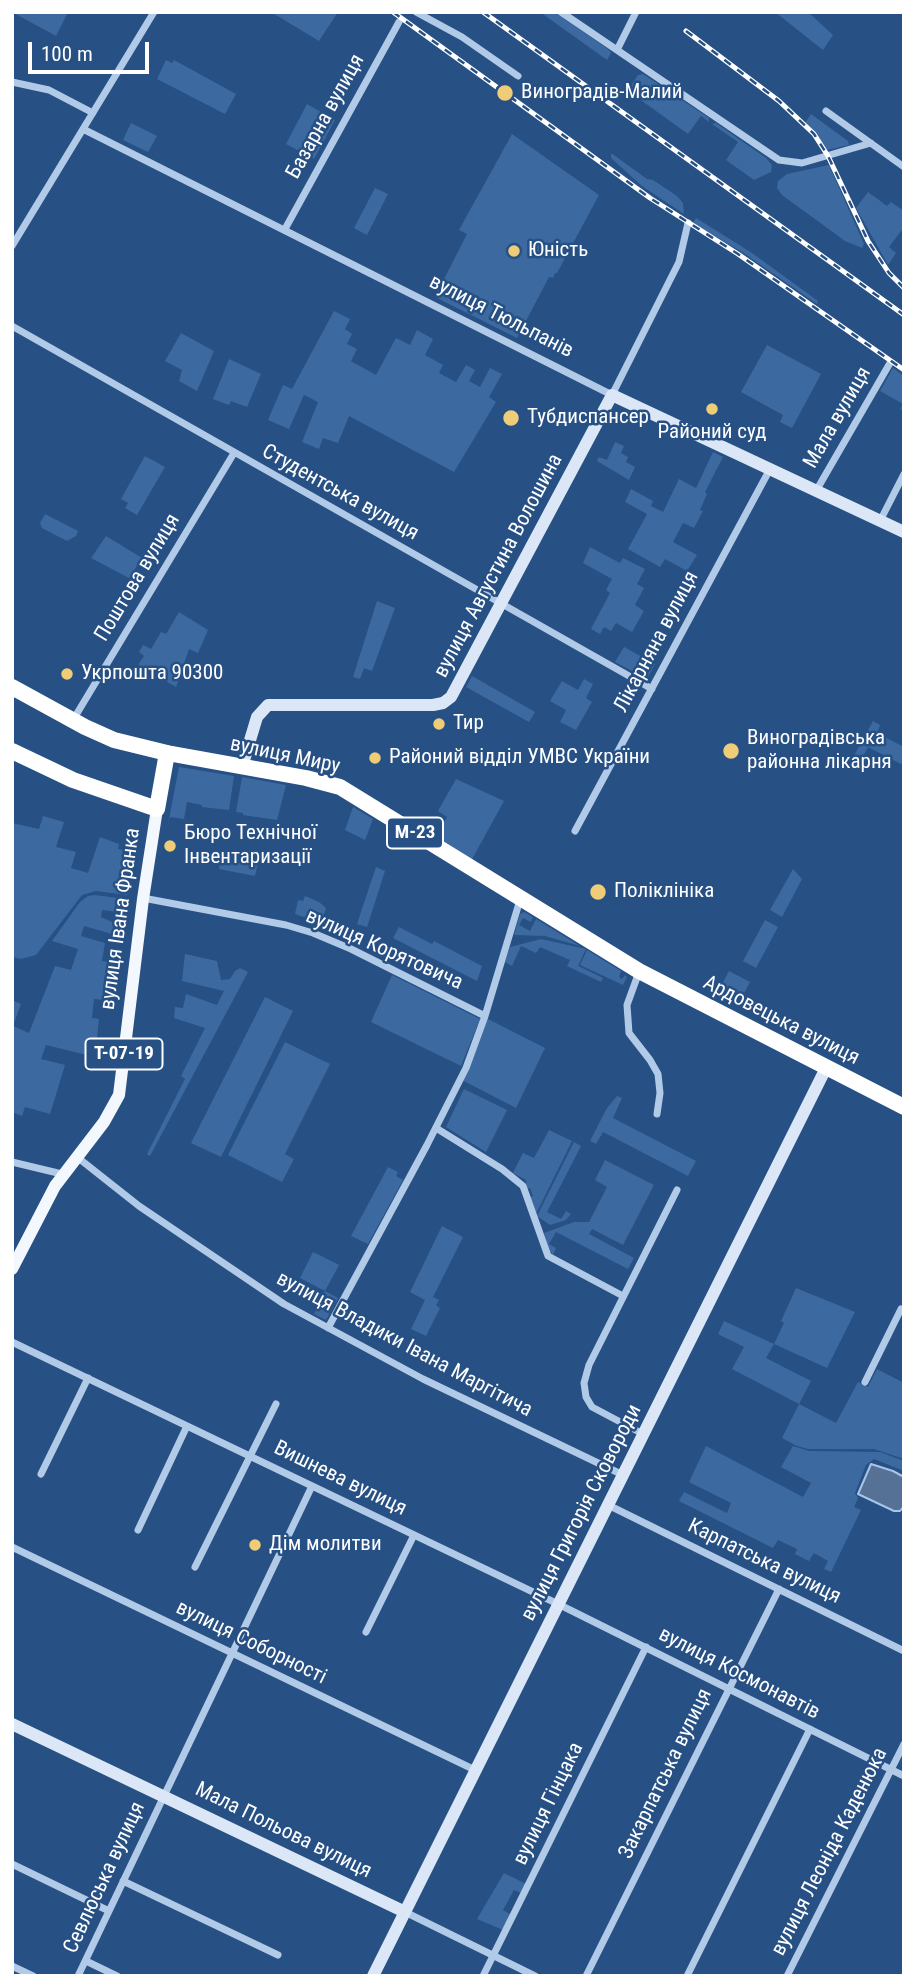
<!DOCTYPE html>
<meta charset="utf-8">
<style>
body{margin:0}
#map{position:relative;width:916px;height:1988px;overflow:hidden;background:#275084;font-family:"Roboto Condensed",sans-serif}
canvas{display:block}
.frame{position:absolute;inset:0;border:14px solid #fff;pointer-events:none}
.scale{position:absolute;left:28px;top:42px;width:121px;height:32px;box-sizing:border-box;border:4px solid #fff;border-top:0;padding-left:9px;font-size:21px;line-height:24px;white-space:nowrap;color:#fff;-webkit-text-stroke:5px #275084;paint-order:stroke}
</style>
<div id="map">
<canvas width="916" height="1988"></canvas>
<div class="frame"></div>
<div class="scale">100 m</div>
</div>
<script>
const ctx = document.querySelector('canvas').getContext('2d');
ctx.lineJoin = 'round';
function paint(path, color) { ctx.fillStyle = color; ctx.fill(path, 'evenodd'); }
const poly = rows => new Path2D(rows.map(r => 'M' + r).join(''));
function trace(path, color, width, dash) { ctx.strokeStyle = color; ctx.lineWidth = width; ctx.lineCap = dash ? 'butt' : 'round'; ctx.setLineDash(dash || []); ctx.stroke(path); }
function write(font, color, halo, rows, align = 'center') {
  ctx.font = font + ' "Roboto Condensed",sans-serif'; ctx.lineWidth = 5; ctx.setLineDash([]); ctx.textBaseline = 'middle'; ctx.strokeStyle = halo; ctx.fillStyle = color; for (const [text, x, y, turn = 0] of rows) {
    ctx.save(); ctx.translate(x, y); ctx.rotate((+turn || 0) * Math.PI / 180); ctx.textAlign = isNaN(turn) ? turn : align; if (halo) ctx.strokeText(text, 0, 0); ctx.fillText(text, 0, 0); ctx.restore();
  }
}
const green = poly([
 [12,12,68,12,56,36],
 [271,12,338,12,319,41],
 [540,12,555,12,608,49,611,53,607,60],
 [775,12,808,12,833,35,823,50],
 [166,60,172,63,174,60,236,94,225,114,157,79],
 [643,74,709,118,709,122,701,116,688,134,642,101,630,87,638,75],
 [307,104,335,120,314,159,286,144],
 [811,114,848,141,849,145,827,150,805,123],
 [131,123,157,136,148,152,123,140],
 [716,123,766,158,772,165,771,172,754,180,726,160,738,142,712,124],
 [512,134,599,195,557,273,555,273,553,278,549,277,517,338,435,297,467,234,459,230],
 [611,153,647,179,653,180,677,196,683,203,684,214,642,186,611,158],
 [829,165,864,244,862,248,845,241,782,195,777,188,778,181,787,174],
 [375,188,388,194,367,235,354,228],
 [868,192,887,206,891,202,904,211,904,227,889,247,896,253,888,265,856,208],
 [696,218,752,253,818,301,817,304,742,252,693,223],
 [334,311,350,319,345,329,352,334,347,344,357,349,351,361,376,375,396,338,410,345,417,330,433,339,425,355,443,365,439,373,456,382,466,365,475,370,469,381,480,387,490,368,502,374,489,397,496,402,454,472,349,416,338,443,323,438,319,449,302,442,318,402,304,395,289,429,268,420,283,385,292,389],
 [181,333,214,351,197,391,179,381,182,370,165,361],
 [767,345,821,374,792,428,780,422,783,415,741,392],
 [229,359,261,374,247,407,231,401,229,405,213,399],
 [893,368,904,376,904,411,900,409,903,404,880,391],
 [615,442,624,446,621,453,628,457,626,462,635,467,629,480,597,461,599,457,607,460],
 [713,452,723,457,705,492,707,494,700,510,703,511,694,528,683,523,673,542,697,555,687,571,665,559,660,567,628,549,647,514,625,502,631,489,653,501,651,506,663,512,679,479,696,488],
 [145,456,165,467,137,515,125,508,128,503,121,499],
 [45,514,78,531,76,536,67,541,42,528,40,523],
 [106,536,142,558,129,578,91,558],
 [590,547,620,563,623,558,645,569,637,584,644,588,635,605,644,611,632,632,616,623,611,631,604,627,600,634,591,629,610,593,606,590,612,579,583,563],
 [377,601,395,608,372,671,364,668,360,679,353,677],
 [179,612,208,630,198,653,189,649,176,687,138,665,144,656,139,652,143,645,151,649,161,632,166,634],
 [624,647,655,664,647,679,615,662],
 [472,676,535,712,529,722,466,687],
 [584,679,593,684,586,698,592,702,576,730,560,722,566,710,550,701,562,681,578,690],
 [873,721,880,725,877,733,904,747,903,765,868,747,860,762,852,759],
 [179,767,234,776,229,810,202,807,202,805,187,802,184,819,170,817,168,824],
 [242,777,286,785,277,820,243,815,243,813,236,812],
 [456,779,504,801,471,861,435,838,447,817,438,811],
 [353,807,373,819,365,840,345,830],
 [43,816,64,822,56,847,76,852,71,868,88,873,100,837,119,844,118,849,126,850,122,876,129,877,127,895,96,891,82,895,36,955,21,959,12,957,12,823,39,829],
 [222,850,259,857,255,876,219,869],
 [376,867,385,871,367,927,357,924],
 [793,869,802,879,782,917,770,910],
 [95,895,118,898,120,901,119,912,102,910,101,917,114,923,112,934,84,926,81,936,105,943,102,961,110,962,105,1000,94,999,92,1018,99,1019,95,1057,46,1045,41,1059,65,1065,50,1114,25,1107,22,1116,12,1112,12,1000,21,1004,13,1026,29,1033,55,966,71,970,78,949,52,941,80,902,88,896],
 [305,896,319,902,326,908,321,923,295,914,298,900,303,901],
 [524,912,533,917,531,922,523,918,519,925,530,931,536,919,580,946,545,936,514,935,520,914],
 [765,920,778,927,756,968,743,961],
 [399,927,432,944,434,941,482,966,477,981,393,938],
 [541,939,586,949,578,966,603,978,601,982,567,966,570,960,540,947,536,953,521,946,512,966,505,962,510,947],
 [587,950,621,971,619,977,622,979,625,975,627,977,623,985,580,965],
 [185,954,217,961,221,980,230,979,235,971,240,968,248,972,150,1156,147,1154,185,1079,181,1076,205,1028,174,1018,175,1007,183,1008,186,994,217,1005,224,991,182,981],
 [729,971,750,982,740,1001,719,990],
 [392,975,480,1019,461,1066,371,1022],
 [265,997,293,1011,221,1157,191,1143],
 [486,1018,545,1048,516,1108,462,1080],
 [285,1042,330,1064,285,1154,294,1159,282,1182,228,1155],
 [464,1089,507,1110,486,1152,446,1127],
 [617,1096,622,1098,613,1118,696,1161,688,1176,603,1132,596,1144,590,1141,607,1108],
 [549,1130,572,1141,536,1214,530,1197,533,1196,530,1188,527,1189,526,1180,513,1173,523,1153,534,1158],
 [574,1142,581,1146,547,1212,561,1219,566,1211,571,1214,566,1220,550,1225,537,1216],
 [605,1160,654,1185,623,1245,592,1229,589,1234,634,1258,628,1269,556,1232,549,1244,556,1248,553,1255,548,1249,544,1233,574,1222,589,1222,607,1187,595,1180],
 [388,1167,398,1172,396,1176,403,1180,368,1244,351,1236],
 [442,1226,463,1237,433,1297,439,1300,436,1305,440,1308,426,1336,411,1329,425,1300,410,1292],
 [313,1252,339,1265,325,1291,338,1298,326,1320,314,1314,325,1291,300,1278],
 [796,1288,855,1312,827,1368,774,1344,766,1358,811,1381,799,1404,836,1423,858,1382,868,1387,877,1369,904,1383,904,1459,874,1449,808,1449,797,1446,782,1438,799,1404,732,1369,744,1347,718,1334,724,1321,774,1344,784,1323,781,1321],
 [706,1446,803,1497,811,1483,781,1467,793,1446,809,1451,880,1452,904,1461,904,1471,874,1459,866,1465,855,1493,858,1498,854,1507,861,1510,831,1572,824,1569,828,1561,814,1553,809,1561,795,1554,797,1549,778,1540,773,1548,679,1501,684,1492,727,1513,731,1503,689,1482],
 [504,1873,526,1884,521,1893,514,1890,503,1910,510,1914,503,1930,477,1919]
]);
const water = poly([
 [871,1464,893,1471,904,1477,904,1506,900,1511,894,1511,858,1494,871,1464]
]);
const street = poly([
 [416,12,462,37,518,76],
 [561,12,779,160,802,163,871,143],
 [617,50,636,12],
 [12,82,49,90,93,113],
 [826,111,904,167],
 [83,129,612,395,679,262,688,223],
 [285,229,399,22],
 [12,246,154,12],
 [12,326,652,689],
 [816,491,890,363],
 [880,521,904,474],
 [73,720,234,453],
 [575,831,770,469],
 [143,898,286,925,313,933,351,949,485,1016],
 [639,972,627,1005,629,1033,650,1060,658,1074,660,1093,657,1114],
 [436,1128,502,1169,523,1186,548,1256,623,1296],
 [77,1157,139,1206,284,1304,423,1379,623,1475],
 [12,1162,62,1174],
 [328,1328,427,1145,466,1068,485,1016,520,900],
 [12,1342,558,1604,904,1776],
 [865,1382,901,1309,904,1311],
 [643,1434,592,1407,586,1397,584,1383,589,1365,677,1190],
 [41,1474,88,1378],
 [608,1505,904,1651],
 [138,1530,187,1426],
 [12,1547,475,1770],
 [195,1567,276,1404],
 [366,1632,414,1535],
 [12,1864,109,1911],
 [123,1881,278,1955],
 [405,1912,535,1976],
 [86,1961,117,1976],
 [12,1966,33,1976],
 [78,1976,312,1486],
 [483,1976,646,1647],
 [586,1976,779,1589],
 [687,1976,810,1729],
 [787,1976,904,1744]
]);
const secondary = poly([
 [242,767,257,717,268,705,433,705,443,703,451,697,612,395,904,532],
 [12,1724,405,1912],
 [373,1976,826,1068]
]);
const primary = poly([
 [12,1269,55,1186,104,1122,119,1095,143,899,157,809]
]);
const highway = poly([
 [12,687,85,727,114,740,167,753,306,778,340,787,639,971,904,1107],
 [12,751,73,780,157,809,167,753]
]);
const rail = poly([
 [393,12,650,198,738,254,904,370],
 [483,12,904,315],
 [686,31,779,101,814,134,828,156,868,241,889,273,904,288]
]);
const markers = [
 [505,93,9,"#efcc77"],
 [514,251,7,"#efcc77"],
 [712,409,7,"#efcc77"],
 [511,418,9,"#efcc77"],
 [67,674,7,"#efcc77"],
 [439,724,7,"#efcc77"],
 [731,751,9,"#efcc77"],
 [375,758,7,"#efcc77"],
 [170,846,7,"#efcc77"],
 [598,892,9,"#efcc77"],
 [255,1545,7,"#efcc77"]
];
const shields = [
 [415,833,56],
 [124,1054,77]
];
const shieldNames = [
 ["М-23",415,833],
 ["Т-07-19",124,1054]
];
const poiNames = [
 ["Виноградів-Малий",521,93],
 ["Юність",528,251],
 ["Тубдиспансер",527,418],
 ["Районий суд",712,433,"center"],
 ["Укрпошта 90300",81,674],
 ["Тир",453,724],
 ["Виноградівська",747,739],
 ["районна лікарня",747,763],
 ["Районий відділ УМВС України",389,758],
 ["Бюро Технічної",184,834],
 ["Інвентаризації",184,858],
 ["Поліклініка",614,892],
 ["Дім молитви",269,1545]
];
const streetNames = [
 ["Базарна вулиця",326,117,-61],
 ["вулиця Тюльпанів",501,317,27],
 ["Мала вулиця",838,418,-60],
 ["Студентська вулиця",340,493,29],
 ["вулиця Августина Волошина",499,566,-62],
 ["Поштова вулиця",138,578,-59],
 ["Лікарняна вулиця",657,642,-62],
 ["вулиця Миру",285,756,12],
 ["вулиця Івана Франка",121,919,-82],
 ["вулиця Корятовича",384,950,24],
 ["Ардовецька вулиця",781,1021,27],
 ["вулиця Владики Івана Маргітича",404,1345,28],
 ["Вишнева вулиця",340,1479,26],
 ["вулиця Григорія Сковороди",582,1513,-63],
 ["Карпатська вулиця",764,1562,26],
 ["вулиця Соборності",251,1643,26],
 ["вулиця Космонавтів",739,1674,27],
 ["Закарпатська вулиця",666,1774,-64],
 ["вулиця Гінцака",549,1804,-64],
 ["Мала Польова вулиця",283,1831,26],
 ["вулиця Леоніда Каденюка",830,1852,-63],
 ["Севлюська вулиця",105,1878,-65]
];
paint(green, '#3c6aa0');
paint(water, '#557296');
trace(water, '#a6c5e8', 2);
trace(street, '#b1cae7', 7);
trace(secondary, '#dbe7f7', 12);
trace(primary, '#f3f7fe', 12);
trace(highway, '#fff', 16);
trace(rail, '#fff', 5);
trace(rail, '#275084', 2.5, [8]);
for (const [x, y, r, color] of markers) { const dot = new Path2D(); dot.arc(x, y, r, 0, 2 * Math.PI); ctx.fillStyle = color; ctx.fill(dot); trace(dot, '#275084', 2.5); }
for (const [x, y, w] of shields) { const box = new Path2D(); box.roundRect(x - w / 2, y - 15.5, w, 31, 5); ctx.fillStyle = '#275084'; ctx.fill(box); trace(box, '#fff', 2); }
write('bold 19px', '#fff', null, shieldNames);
write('21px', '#fff', '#275084', poiNames, 'left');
write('21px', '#fff', '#275084', streetNames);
</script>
